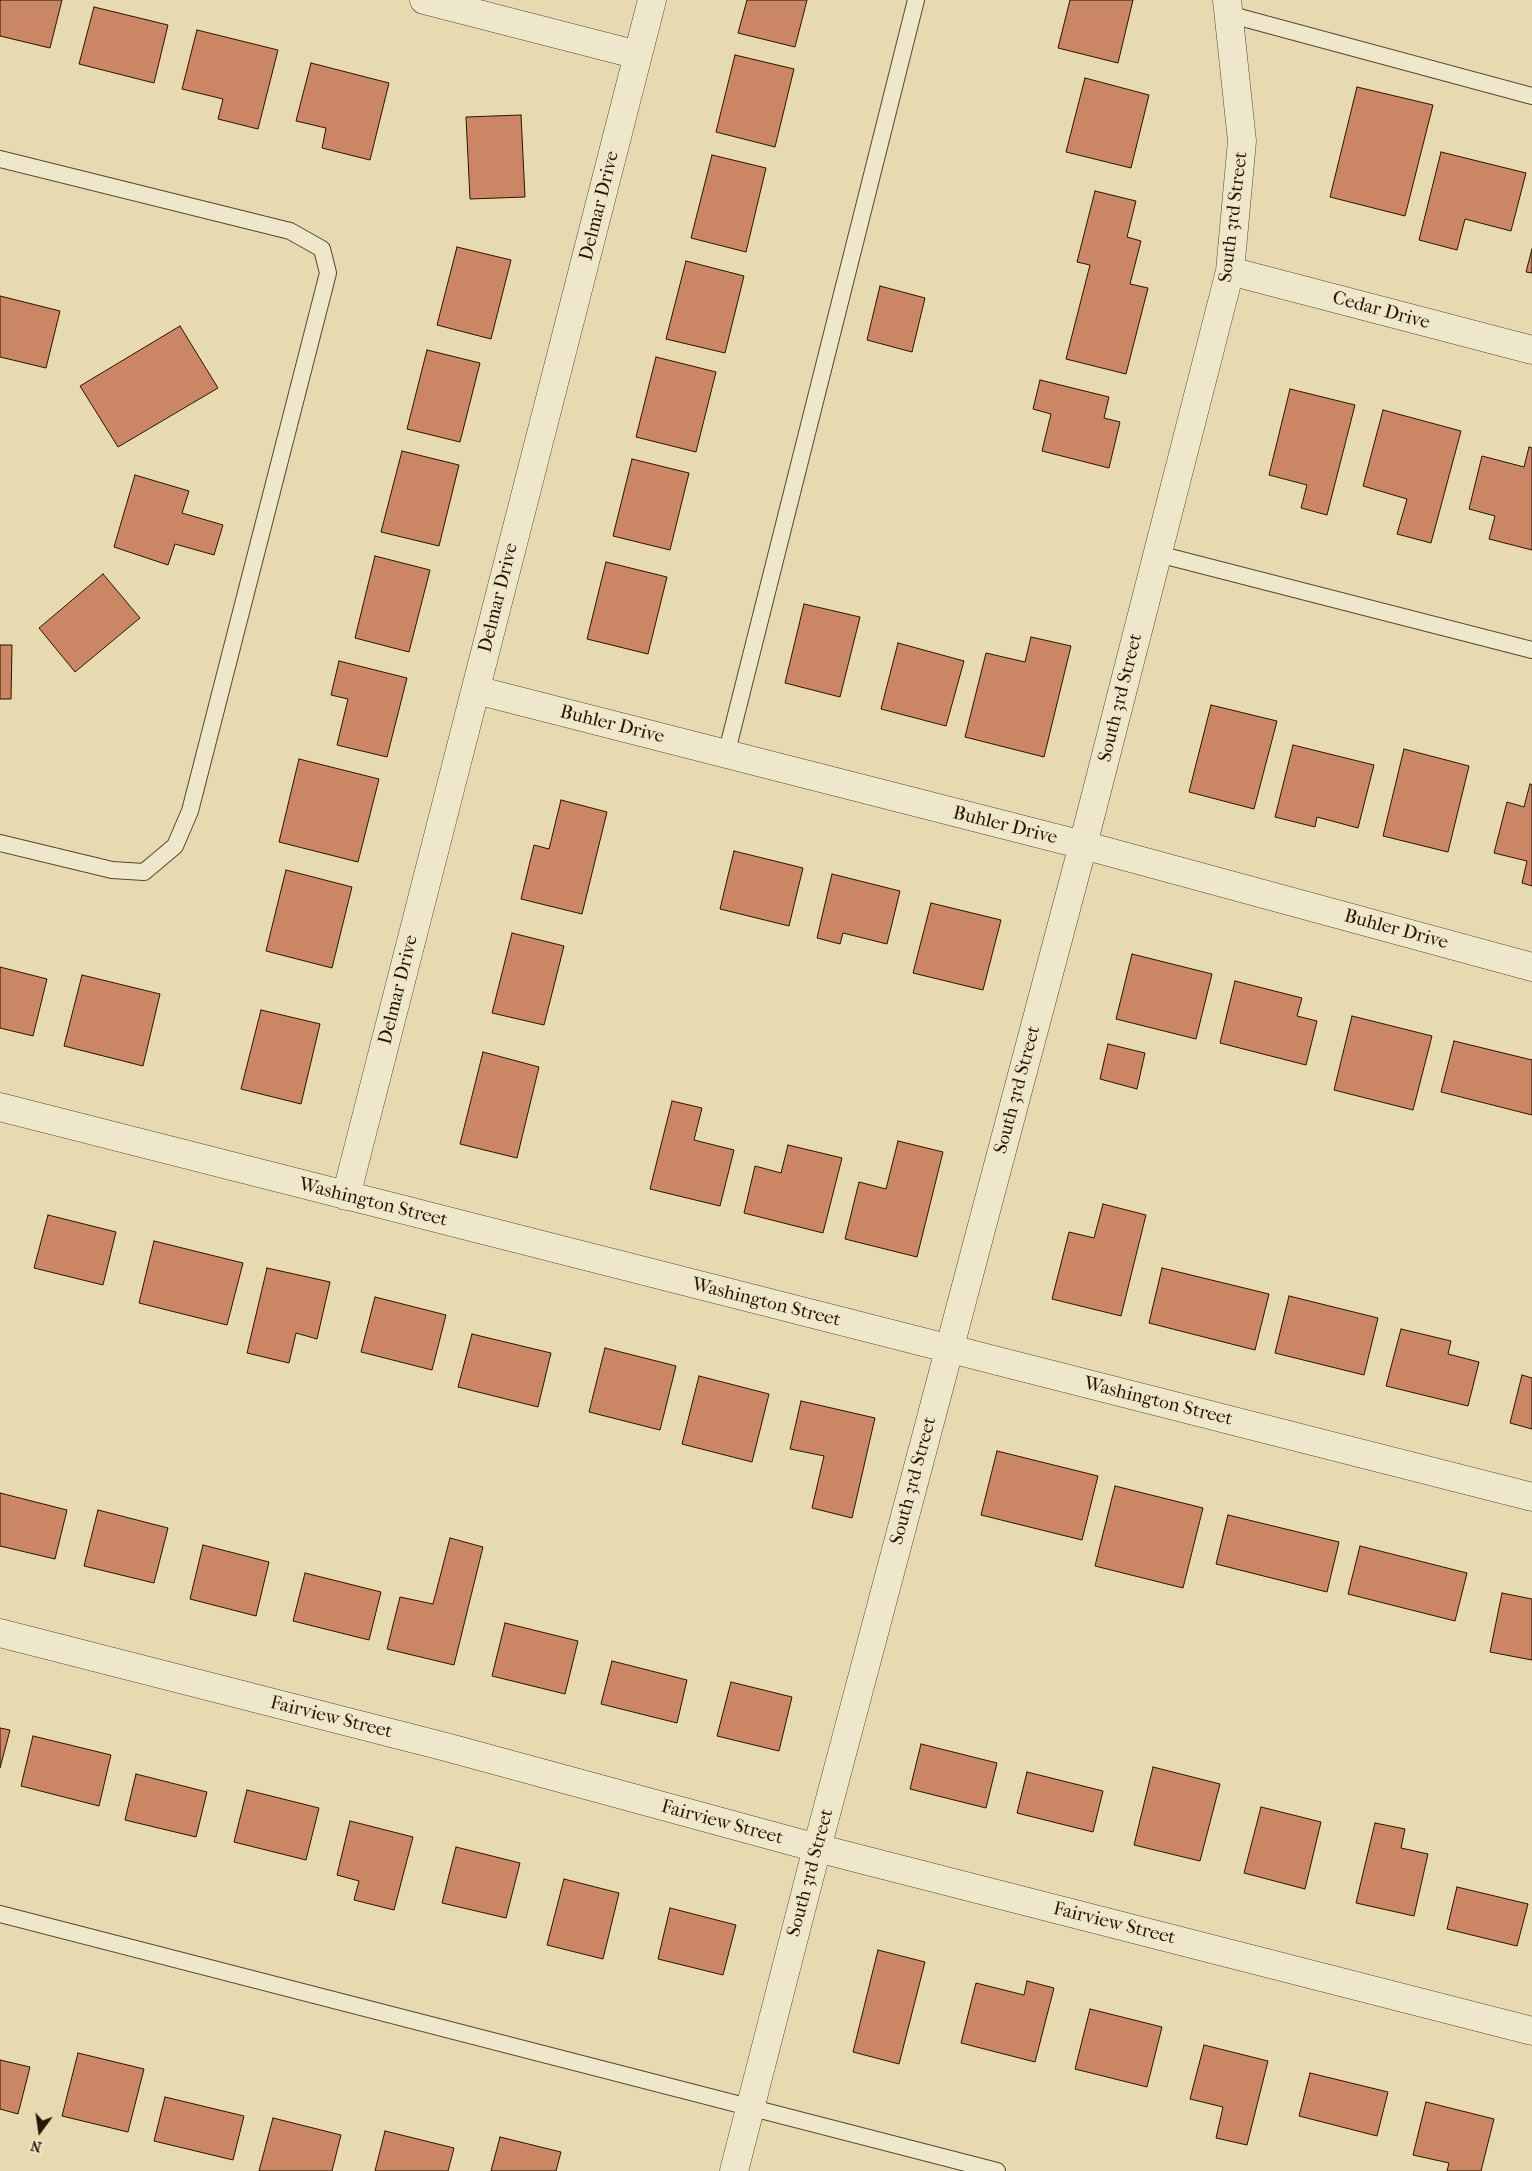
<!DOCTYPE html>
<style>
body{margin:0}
#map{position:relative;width:1532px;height:2171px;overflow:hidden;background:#e7dab0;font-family:"IM FELL French Canon",serif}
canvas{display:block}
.north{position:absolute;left:15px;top:2106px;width:50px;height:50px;-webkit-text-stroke:4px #efe7cc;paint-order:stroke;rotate:194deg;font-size:14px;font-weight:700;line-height:20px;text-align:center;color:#291400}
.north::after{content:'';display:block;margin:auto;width:18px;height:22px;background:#291400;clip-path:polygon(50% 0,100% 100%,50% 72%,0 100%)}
</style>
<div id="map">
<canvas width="1532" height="2171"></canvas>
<div class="north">N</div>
</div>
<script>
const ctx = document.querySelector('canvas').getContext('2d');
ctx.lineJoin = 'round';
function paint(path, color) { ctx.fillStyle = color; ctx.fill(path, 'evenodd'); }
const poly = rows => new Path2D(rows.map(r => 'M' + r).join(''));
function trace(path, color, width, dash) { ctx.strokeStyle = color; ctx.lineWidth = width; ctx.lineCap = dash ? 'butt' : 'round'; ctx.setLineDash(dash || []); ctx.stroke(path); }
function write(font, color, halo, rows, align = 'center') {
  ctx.font = font + ' "IM FELL French Canon",serif'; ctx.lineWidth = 4.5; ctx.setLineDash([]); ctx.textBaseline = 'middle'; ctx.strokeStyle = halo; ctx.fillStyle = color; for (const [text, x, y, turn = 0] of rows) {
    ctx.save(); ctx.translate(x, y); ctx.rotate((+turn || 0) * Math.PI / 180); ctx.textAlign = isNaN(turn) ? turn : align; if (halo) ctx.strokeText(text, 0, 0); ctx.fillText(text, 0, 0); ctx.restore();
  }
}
const building = poly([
 [0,0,62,0,50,48,0,36,0,0],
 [747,0,807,0,795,47,738,33,747,0],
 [1070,0,1133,0,1118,63,1058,48,1070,0],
 [94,7,168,25,154,83,79,64,94,7],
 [197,30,278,50,258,129,218,119,223,99,182,89,197,30],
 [735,55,794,69,775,147,716,132,735,55],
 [311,63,389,83,370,160,322,148,326,128,296,121,311,63],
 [1085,78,1149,95,1131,168,1066,152,1085,78],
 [1357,87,1433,105,1405,216,1330,197,1357,87],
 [521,115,525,197,470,199,466,117,521,115],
 [1441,152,1526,173,1511,231,1465,219,1457,250,1419,240,1441,152],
 [712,155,766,168,746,252,691,238,712,155],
 [1095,191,1136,201,1127,237,1141,241,1130,284,1148,288,1126,374,1066,359,1090,265,1077,262,1095,191],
 [457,247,511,260,491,339,437,325,457,247],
 [1532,249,1532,273,1526,272,1532,249],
 [686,261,744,276,725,353,666,339,686,261],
 [880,286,925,298,912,352,867,340,880,286],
 [0,296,60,311,46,368,0,357,0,296],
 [180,326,218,388,118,447,80,386,180,326],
 [427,350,480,363,460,442,407,429,427,350],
 [656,357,716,372,696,452,636,437,656,357],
 [1040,380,1109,397,1104,418,1120,422,1109,468,1042,451,1051,414,1033,409,1040,380],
 [1290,389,1355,405,1327,515,1301,508,1307,485,1269,475,1290,389],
 [1383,410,1461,431,1431,543,1397,534,1407,499,1363,486,1383,410],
 [1529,447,1532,448,1532,550,1489,539,1495,516,1469,509,1482,456,1524,467,1529,447],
 [402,451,459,465,439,546,381,532,402,451],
 [632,459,689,473,670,550,613,536,632,459],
 [135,475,189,491,182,513,223,525,214,555,175,544,168,565,114,547,135,475],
 [375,556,430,570,409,652,355,638,375,556],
 [606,562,667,577,648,654,587,639,606,562],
 [103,574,140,618,75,672,39,628,103,574],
 [804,604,860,617,840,697,785,683,804,604],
 [1031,637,1071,646,1044,757,965,737,986,653,1025,662,1031,637],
 [898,643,964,661,946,726,881,709,898,643],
 [0,645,12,645,11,699,0,699,0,645],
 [339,661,407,678,387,757,337,745,348,699,331,695,339,661],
 [1211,705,1277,721,1254,809,1189,792,1211,705],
 [1293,745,1374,765,1358,828,1317,817,1315,827,1275,817,1293,745],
 [1404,749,1469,766,1448,852,1383,836,1404,749],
 [299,759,379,779,358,862,279,842,299,759],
 [1530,784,1532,785,1532,886,1522,883,1527,861,1494,853,1507,802,1524,807,1530,784],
 [561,800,607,812,582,914,521,899,534,845,549,849,561,800],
 [734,851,803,868,789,926,720,909,734,851],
 [286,870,352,887,332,968,266,951,286,870],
 [832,874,900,891,887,944,843,933,840,944,817,938,832,874],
 [931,903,1001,920,983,990,913,973,931,903],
 [512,933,564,946,544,1025,492,1013,512,933],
 [1132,954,1212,974,1196,1039,1116,1019,1132,954],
 [0,967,47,979,33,1036,0,1028,0,967],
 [82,975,160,994,143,1066,64,1046,82,975],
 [1235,981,1302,998,1297,1016,1317,1021,1306,1065,1220,1043,1235,981],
 [261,1010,320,1024,301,1104,241,1089,261,1010],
 [1352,1016,1432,1036,1413,1110,1334,1090,1352,1016],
 [1454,1041,1532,1060,1532,1115,1441,1092,1454,1041],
 [1108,1044,1145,1053,1137,1089,1100,1079,1108,1044],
 [483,1052,539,1067,517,1158,460,1144,483,1052],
 [672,1101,702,1108,694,1140,734,1150,720,1206,650,1189,672,1101],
 [898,1141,943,1152,917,1257,845,1239,859,1182,886,1189,898,1141],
 [788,1145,842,1158,823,1233,744,1213,755,1166,781,1173,788,1145],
 [1103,1204,1146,1215,1121,1316,1052,1299,1069,1232,1094,1238,1103,1204],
 [48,1215,116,1232,103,1285,34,1268,48,1215],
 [154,1241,243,1263,227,1325,139,1303,154,1241],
 [267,1268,330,1282,317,1339,296,1333,289,1363,247,1353,267,1268],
 [1162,1268,1269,1294,1255,1350,1149,1323,1162,1268],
 [1289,1296,1378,1318,1364,1375,1275,1353,1289,1296],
 [375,1297,446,1315,432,1370,361,1352,375,1297],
 [1401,1329,1451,1341,1448,1354,1479,1362,1468,1406,1386,1386,1401,1329],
 [472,1334,551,1353,538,1407,458,1387,472,1334],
 [605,1348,676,1366,660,1430,589,1412,605,1348],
 [1522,1375,1532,1378,1532,1429,1510,1423,1522,1375],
 [699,1376,769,1394,752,1462,682,1444,699,1376],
 [801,1401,875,1418,852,1518,812,1508,824,1456,790,1449,801,1401],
 [997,1451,1098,1476,1082,1540,981,1515,997,1451],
 [1115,1486,1203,1508,1183,1588,1095,1566,1115,1486],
 [0,1493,67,1510,55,1559,0,1546,0,1493],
 [98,1510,168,1528,154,1583,84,1566,98,1510],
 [1228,1515,1339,1542,1327,1592,1216,1564,1228,1515],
 [450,1538,483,1547,454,1665,387,1649,400,1597,433,1604,450,1538],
 [203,1545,269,1562,256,1616,190,1599,203,1545],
 [1360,1546,1467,1573,1455,1621,1348,1594,1360,1546],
 [305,1573,381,1592,369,1640,293,1621,305,1573],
 [1502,1593,1532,1599,1532,1660,1490,1652,1502,1593],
 [505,1623,578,1641,565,1694,492,1676,505,1623],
 [612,1661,687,1680,677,1723,601,1704,612,1661],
 [731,1682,792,1697,779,1751,717,1736,731,1682],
 [0,1728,10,1730,0,1768,0,1728],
 [33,1736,111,1755,99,1806,21,1786,33,1736],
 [921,1744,997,1763,986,1808,910,1789,921,1744],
 [1153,1767,1220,1784,1200,1861,1134,1845,1153,1767],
 [1027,1772,1103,1791,1093,1832,1017,1813,1027,1772],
 [136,1774,207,1792,196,1837,125,1820,136,1774],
 [247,1790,319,1808,306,1860,234,1842,247,1790],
 [1261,1807,1321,1822,1305,1889,1244,1873,1261,1807],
 [350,1821,413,1837,394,1910,354,1900,359,1881,337,1875,350,1821],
 [1375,1823,1405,1829,1401,1848,1428,1854,1414,1916,1356,1903,1375,1823],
 [456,1847,520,1863,506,1918,442,1903,456,1847],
 [564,1879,619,1893,603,1959,547,1945,564,1879],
 [1457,1887,1528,1904,1517,1946,1447,1929,1457,1887],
 [670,1908,736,1925,723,1975,658,1959,670,1908],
 [878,1950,925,1962,899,2064,853,2052,878,1950],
 [1027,1981,1054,1988,1035,2062,961,2043,976,1983,1024,1995,1027,1981],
 [1090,2009,1162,2027,1147,2087,1075,2069,1090,2009],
 [1204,2045,1268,2061,1247,2145,1216,2138,1223,2107,1190,2099,1204,2045],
 [78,2053,144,2069,128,2132,62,2116,78,2053],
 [0,2060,30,2067,18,2114,0,2109,0,2060],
 [1310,2073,1388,2092,1377,2136,1299,2116,1310,2073],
 [165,2097,244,2116,233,2160,154,2141,165,2097],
 [1426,2102,1494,2119,1481,2171,1447,2171,1449,2163,1413,2155,1426,2102],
 [273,2118,341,2135,332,2171,259,2171,273,2118],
 [385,2131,454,2148,448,2171,375,2171,385,2131],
 [500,2137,561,2152,556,2171,491,2171,500,2137]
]);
const service = poly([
 [1228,14,1532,96],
 [0,159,290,231,322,249,328,273,190,811,175,846,144,872,112,870,0,843],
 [1158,554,1532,650],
 [726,755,916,0],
 [0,1914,997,2171]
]);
const minor = poly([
 [424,0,638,55],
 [1230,271,1532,350],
 [476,690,1083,845,1532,967],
 [0,1107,1532,1497],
 [346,1196,652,0],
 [0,1633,446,1747,817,1848,1532,2031],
 [734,2171,817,1848,1083,845,1230,271,1242,141,1227,0]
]);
const streetNames = [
 ["Delmar Drive",600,206,-76],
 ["South 3rd Street",1234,217,-83],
 ["Cedar Drive",1381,311,15],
 ["Delmar Drive",499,598,-76],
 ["South 3rd Street",1121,698,-76],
 ["Buhler Drive",612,725,14],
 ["Buhler Drive",1005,826,14],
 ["Buhler Drive",1396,930,15],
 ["Delmar Drive",399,990,-76],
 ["South 3rd Street",1018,1090,-75],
 ["Washington Street",373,1203,14],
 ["Washington Street",766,1303,14],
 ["Washington Street",1158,1402,14],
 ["South 3rd Street",914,1481,-75],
 ["Fairview Street",331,1718,14],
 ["Fairview Street",722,1823,15],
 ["South 3rd Street",811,1873,-75],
 ["Fairview Street",1114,1924,14]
];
paint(building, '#cb8666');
trace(building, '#291400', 1);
trace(service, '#58462c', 18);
trace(minor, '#58462c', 29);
trace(service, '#efe7cc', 16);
trace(minor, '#efe7cc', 28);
write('19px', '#291400', '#efe7cc', streetNames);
</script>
